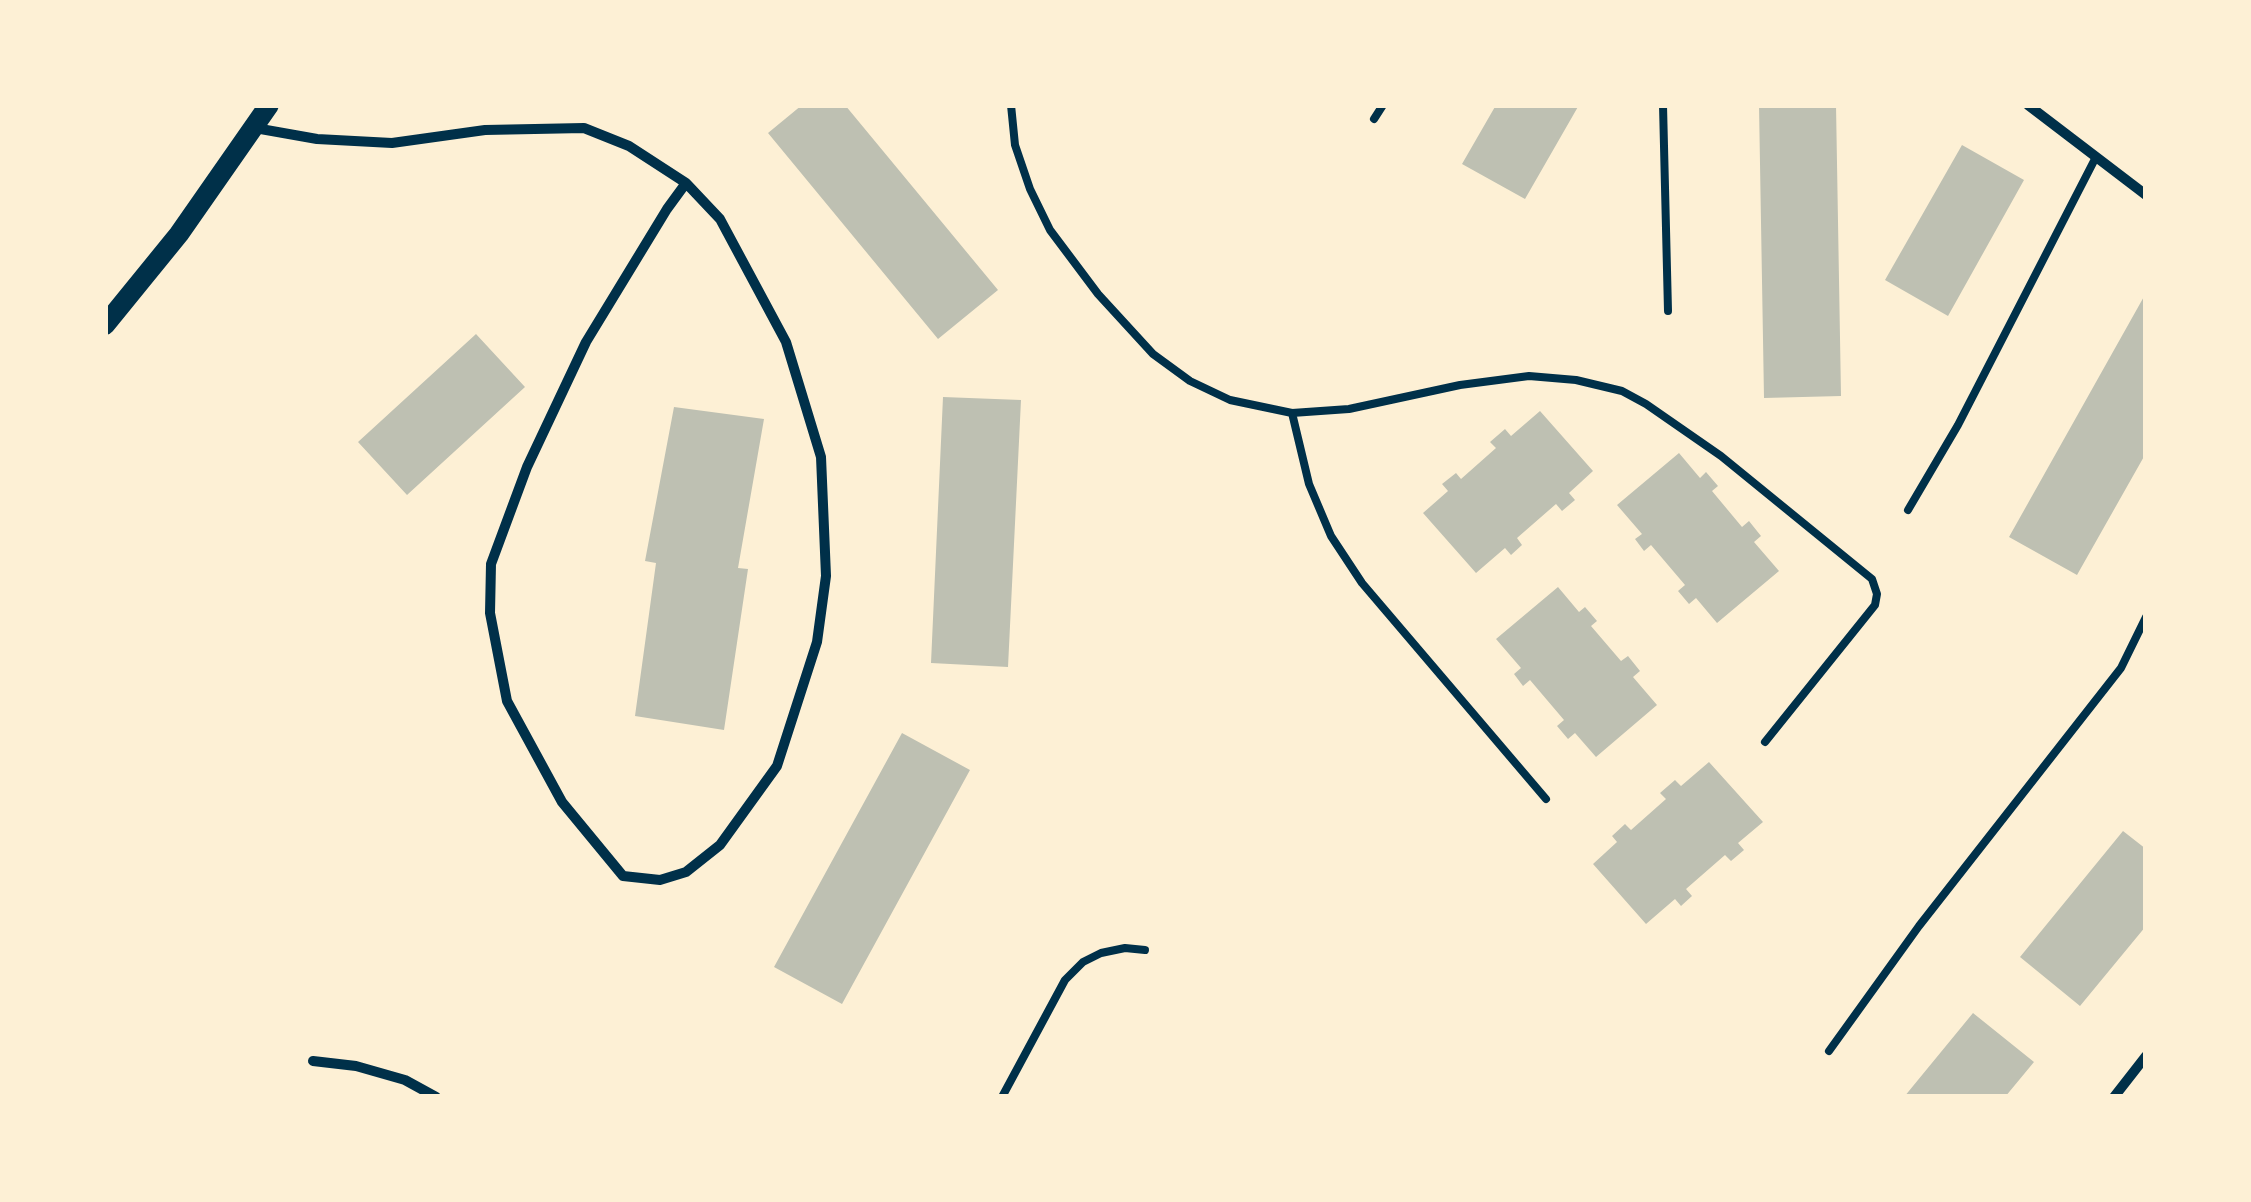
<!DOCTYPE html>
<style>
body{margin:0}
#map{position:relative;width:2251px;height:1202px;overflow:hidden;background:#fdf0d5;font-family:"PT Sans Narrow",sans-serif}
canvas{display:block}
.frame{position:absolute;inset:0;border:108px solid #fdf0d5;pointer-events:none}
</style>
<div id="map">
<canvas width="2251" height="1202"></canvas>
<div class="frame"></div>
</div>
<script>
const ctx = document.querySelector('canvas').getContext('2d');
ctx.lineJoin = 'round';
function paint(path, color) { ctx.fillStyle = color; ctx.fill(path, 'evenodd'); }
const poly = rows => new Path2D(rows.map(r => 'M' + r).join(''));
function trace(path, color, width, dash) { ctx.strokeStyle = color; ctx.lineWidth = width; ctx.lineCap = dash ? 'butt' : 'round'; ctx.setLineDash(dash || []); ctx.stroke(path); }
const building = poly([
 [802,105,845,105,998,290,938,339,768,133],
 [1496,105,1579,105,1525,199,1462,164],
 [1759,105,1836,105,1841,396,1764,398],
 [1962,145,2024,180,1948,316,1885,280],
 [2146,293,2146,453,2077,575,2009,537],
 [476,334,525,387,407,495,358,442],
 [943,397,1021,400,1008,667,931,663],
 [674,407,764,419,738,568,748,569,724,730,635,716,656,563,645,561],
 [1540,411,1593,471,1569,493,1575,500,1562,511,1556,504,1517,538,1522,545,1511,555,1505,548,1476,573,1423,513,1448,491,1442,484,1456,473,1461,479,1496,448,1490,442,1505,429,1511,436],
 [1679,453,1700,478,1706,472,1718,486,1712,491,1742,527,1749,521,1761,536,1754,542,1779,571,1717,623,1696,598,1689,604,1678,591,1685,585,1651,545,1644,551,1635,539,1642,534,1617,505],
 [1558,587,1579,612,1585,607,1597,621,1591,626,1621,661,1628,656,1640,671,1633,677,1657,705,1596,757,1575,733,1568,739,1557,726,1564,720,1530,680,1523,686,1514,674,1521,668,1496,639],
 [902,733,970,770,842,1004,774,967],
 [1709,762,1763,822,1738,843,1744,850,1731,861,1725,855,1686,889,1692,896,1681,906,1675,899,1646,924,1593,864,1617,842,1612,836,1625,824,1631,830,1666,799,1660,793,1675,780,1681,786],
 [2123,831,2146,849,2146,926,2080,1006,2020,957],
 [1973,1013,2034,1062,2005,1097,1904,1097]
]);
const service = poly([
 [1011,105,1015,145,1030,189,1050,230,1098,294,1153,354,1190,381,1230,400,1292,413,1349,409,1460,385,1529,376,1576,380,1622,391,1646,404,1721,456,1872,579,1877,594,1875,605,1765,742],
 [1663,105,1668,311],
 [1374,119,1383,105],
 [1292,413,1309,484,1331,536,1362,583,1546,799],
 [1908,510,1958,425,2096,157],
 [1829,1051,1919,926,2121,668,2146,617],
 [1002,1097,1065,980,1083,962,1101,953,1125,948,1145,950]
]);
const minor = poly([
 [2028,105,2146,195],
 [255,128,317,139,392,143,485,130,584,128,629,146,686,183],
 [686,183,720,219,786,342,821,457,826,576,817,642,777,766,720,845,686,872,660,880,623,876,562,802,507,701,490,613,491,564,527,467,586,342,667,209,686,183],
 [313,1061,356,1066,405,1080,436,1097],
 [2114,1097,2146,1056]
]);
const secondary = poly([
 [105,325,179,234,269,105]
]);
paint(building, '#bec0b2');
trace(service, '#003049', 8);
trace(minor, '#003049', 10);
trace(secondary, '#003049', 20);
</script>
